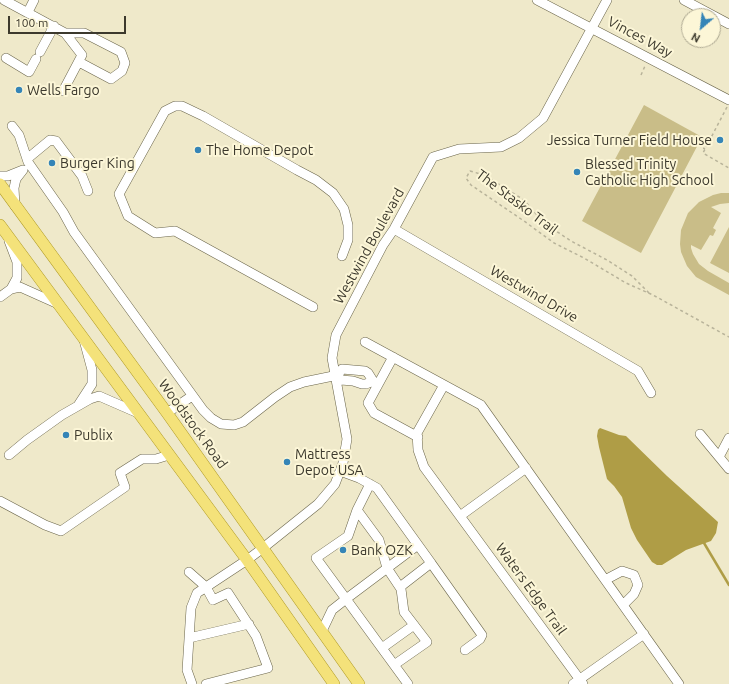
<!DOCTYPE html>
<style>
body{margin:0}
#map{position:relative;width:729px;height:684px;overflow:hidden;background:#efe9ca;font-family:Ubuntu,sans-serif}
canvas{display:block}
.north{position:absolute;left:681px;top:8px;width:40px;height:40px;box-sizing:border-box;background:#fcf6d7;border:1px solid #afaa93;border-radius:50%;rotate:208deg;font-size:11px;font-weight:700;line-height:16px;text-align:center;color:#3c392d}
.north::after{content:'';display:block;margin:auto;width:14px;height:18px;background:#3585b7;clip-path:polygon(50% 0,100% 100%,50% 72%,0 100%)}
.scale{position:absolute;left:8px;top:16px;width:118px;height:18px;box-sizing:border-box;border:2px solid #3c392d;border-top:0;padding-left:5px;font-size:12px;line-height:14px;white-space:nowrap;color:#3c392d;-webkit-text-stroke:3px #fcf6d7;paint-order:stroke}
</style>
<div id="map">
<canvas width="729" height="684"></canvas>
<div class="north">N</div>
<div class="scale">100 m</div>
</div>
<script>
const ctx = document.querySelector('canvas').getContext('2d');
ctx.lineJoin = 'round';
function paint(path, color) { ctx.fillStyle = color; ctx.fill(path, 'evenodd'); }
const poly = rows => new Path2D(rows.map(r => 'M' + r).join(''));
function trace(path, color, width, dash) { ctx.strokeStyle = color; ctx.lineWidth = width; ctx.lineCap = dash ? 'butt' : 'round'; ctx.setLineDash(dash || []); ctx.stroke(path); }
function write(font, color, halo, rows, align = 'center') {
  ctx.font = font + ' Ubuntu,sans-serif'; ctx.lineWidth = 4; ctx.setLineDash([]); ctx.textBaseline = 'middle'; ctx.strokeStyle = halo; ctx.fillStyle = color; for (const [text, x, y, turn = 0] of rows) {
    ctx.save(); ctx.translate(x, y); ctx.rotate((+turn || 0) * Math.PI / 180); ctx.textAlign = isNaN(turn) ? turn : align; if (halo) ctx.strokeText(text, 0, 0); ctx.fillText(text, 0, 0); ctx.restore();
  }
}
const green = poly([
 [644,105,702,137,641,253,582,221],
 [721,193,729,193,729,203,720,204,711,207,721,213,713,228,716,230,713,236,710,235,701,250,691,245,691,248,693,254,699,264,708,271,729,283,729,295,696,277,687,266,681,252,680,244,681,230,688,213,699,202,713,195],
 [729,227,729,273,710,263]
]);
const water = poly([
 [600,428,619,435,626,436,667,476,718,522,716,533,711,541,686,550,662,565,657,565,652,562,637,540,631,528,622,497,614,486,607,479,599,447,597,436,598,430]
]);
const stream = poly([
 [704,543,729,585]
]);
const path = poly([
 [641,75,645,66],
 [727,107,703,153,729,168],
 [698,145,705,149],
 [649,293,632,276,607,260,571,241,550,227,537,215,524,200,484,175,470,171,466,178,471,185,524,221,554,243,584,258,626,283,653,295,729,337]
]);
const minor = poly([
 [4,0,65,33,82,55,63,91],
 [537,0,729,100],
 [684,0,729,24],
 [28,12,34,0],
 [65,33,84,33,121,52,125,63,122,71,111,79,79,62],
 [40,52,54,26],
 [6,58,29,72,36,59],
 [12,126,19,135,28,162,63,212,74,232,203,410,211,418,221,424,234,425,243,422,275,397,290,387,304,382,338,375],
 [27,159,50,140,56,141,82,176,88,191],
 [0,176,8,176,23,170],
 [15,206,14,188,16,179,23,170],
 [394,229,638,371,651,393],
 [11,289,20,287,58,304],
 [0,297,11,289,17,278,17,262,9,241],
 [313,307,175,231,155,233,128,216,119,194,165,111,175,106,182,106,203,116,297,170,316,180,333,193,344,209,348,225,348,240,342,256],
 [365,342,481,405,679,684],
 [393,357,368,403,374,413,418,437],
 [338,375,342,369,365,371,368,373,373,381],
 [338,375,341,380,353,381,362,384,366,384,373,381],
 [444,385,417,433,418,450,424,467,583,684],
 [79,404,92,384,92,370,84,340],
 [167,413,192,396],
 [700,434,729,469],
 [9,455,27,440,62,415,90,399,99,396,138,413],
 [719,457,729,438],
 [340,471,359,478,377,488,418,545,346,599,316,558,348,536,357,510],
 [370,484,357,510,379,540,387,568,401,589,404,612,427,642,394,665],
 [0,501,45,525,61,531,125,487,120,473,142,459,156,459,169,455],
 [460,516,526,468],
 [431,563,482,635,480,639,465,650],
 [189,572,206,587,213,600,228,593,256,636,268,668,206,684],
 [605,580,622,571,634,575,638,585,634,594,623,605],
 [400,587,431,563,418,545],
 [322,631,332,610,346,599,408,684],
 [189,638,249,624],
 [382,648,414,625],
 [192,684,187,670,191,608,197,593,247,560,263,548,318,504,335,484,343,463,347,439,332,358,336,335,383,245,394,229,433,157,459,149,501,147,519,138,543,118,607,0],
 [573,684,644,634]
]);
const major = poly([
 [0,184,167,413,359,684],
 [0,225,247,560,334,684]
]);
const markers = [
 [19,90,4,"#3585b7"],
 [720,140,4,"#3585b7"],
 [198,150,4,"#3585b7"],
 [52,163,4,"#3585b7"],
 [577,172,4,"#3585b7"],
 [66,435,4,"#3585b7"],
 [287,462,4,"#3585b7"],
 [343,550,4,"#3585b7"]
];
const streetNames = [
 ["Vinces Way",640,37,28],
 ["The Stasko Trail",517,202,37],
 ["Westwind Boulevard",369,246,-61],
 ["Westwind Drive",534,294,30],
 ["Woodstock Road",193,424,54],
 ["Waters Edge Trail",531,589,54]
];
const poiNames = [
 ["Wells Fargo",27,90],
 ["Jessica Turner Field House",712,140,"right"],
 ["The Home Depot",206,150],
 ["Burger King",60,163],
 ["Blessed Trinity",585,164],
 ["Catholic High School",585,180],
 ["Publix",74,435],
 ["Mattress",295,454],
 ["Depot USA",295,470],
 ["Bank OZK",351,550]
];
paint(green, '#c9bd88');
paint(water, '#af9d46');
trace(stream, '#af9d46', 2.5);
trace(minor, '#6a654a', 10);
trace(major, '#af9a25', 12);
trace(path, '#b8b39a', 1.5, [3, 3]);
trace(minor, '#fff', 9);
trace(major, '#f4e27a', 11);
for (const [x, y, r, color] of markers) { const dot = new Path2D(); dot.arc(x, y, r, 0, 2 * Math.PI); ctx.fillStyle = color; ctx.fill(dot); trace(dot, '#fcf6d7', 1.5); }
write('14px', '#3c392d', '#fcf6d7', streetNames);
write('14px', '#3c392d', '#fcf6d7', poiNames, 'left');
</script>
